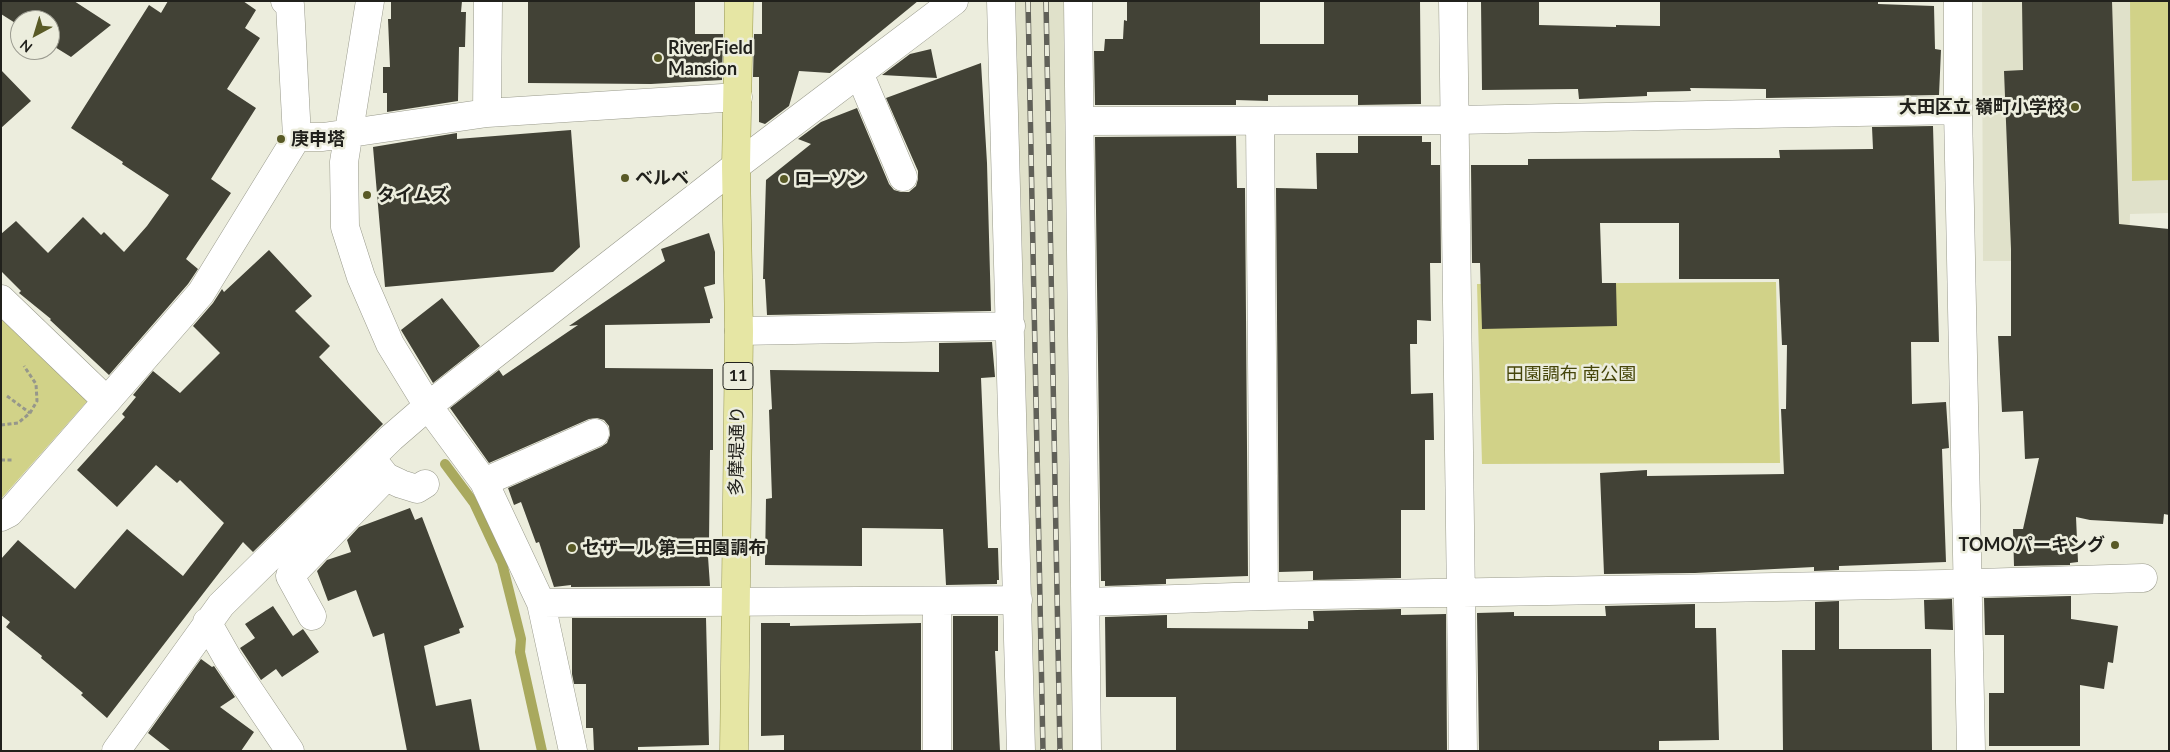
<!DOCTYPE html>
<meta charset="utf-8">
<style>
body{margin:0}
#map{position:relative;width:2170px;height:752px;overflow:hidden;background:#eceddd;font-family:Lato,sans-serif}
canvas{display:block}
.frame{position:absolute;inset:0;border:2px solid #21211c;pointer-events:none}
.north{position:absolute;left:10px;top:10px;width:50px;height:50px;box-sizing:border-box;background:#eceddd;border:1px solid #9b9b90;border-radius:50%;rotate:219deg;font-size:14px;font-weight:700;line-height:20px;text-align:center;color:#21211c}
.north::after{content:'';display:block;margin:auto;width:18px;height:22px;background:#595a26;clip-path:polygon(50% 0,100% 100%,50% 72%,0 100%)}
</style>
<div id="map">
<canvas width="2170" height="752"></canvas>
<div class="frame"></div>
<div class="north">N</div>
</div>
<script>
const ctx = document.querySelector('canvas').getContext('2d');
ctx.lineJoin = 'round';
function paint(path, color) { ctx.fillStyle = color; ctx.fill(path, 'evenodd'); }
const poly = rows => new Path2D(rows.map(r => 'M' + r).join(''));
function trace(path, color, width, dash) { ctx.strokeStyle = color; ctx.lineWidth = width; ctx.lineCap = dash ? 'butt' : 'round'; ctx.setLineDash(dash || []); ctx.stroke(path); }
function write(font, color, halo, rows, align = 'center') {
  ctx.font = font + ' Lato,"Noto Sans JP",sans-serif'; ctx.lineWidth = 5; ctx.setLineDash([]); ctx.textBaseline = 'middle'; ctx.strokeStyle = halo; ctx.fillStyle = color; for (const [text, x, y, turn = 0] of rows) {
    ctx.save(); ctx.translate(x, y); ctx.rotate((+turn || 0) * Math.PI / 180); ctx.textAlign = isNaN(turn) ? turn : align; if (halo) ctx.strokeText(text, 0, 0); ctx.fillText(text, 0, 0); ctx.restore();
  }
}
const built = poly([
 [1008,1,1067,1,1079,751,1027,751],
 [1982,1,2169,1,2169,213,2130,214,2129,261,1983,261]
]);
const green = poly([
 [2130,1,2169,1,2169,180,2132,181],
 [1776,282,1780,463,1482,464,1477,284],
 [1,313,90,398,1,499]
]);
const stream = poly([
 [445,464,474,503,502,563,521,639,520,652,542,751]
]);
const building = poly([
 [1,1,74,1,111,25,71,57,50,44,50,20,20,20,20,26,1,14],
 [168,1,243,1,256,10,245,28,260,38,227,89,256,108,211,179,231,193,186,259,198,269,188,284,109,375,50,320,51,319,19,293,21,291,1,271,1,234,16,221,48,253,83,217,101,235,104,232,124,252,147,226,169,195,122,164,123,162,71,128,149,5,161,13],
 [391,1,462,1,461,12,466,12,465,47,459,47,458,101,387,112,387,93,383,93,383,67,390,67,388,19,391,19],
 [528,1,695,1,695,34,723,34,722,80,651,84,528,83],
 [762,1,918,1,830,73,799,71,789,106,765,124,759,122,759,77,753,77,754,34,762,34],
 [1127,1,1260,1,1260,44,1324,44,1324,1,1420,1,1421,104,1358,105,1358,95,1268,95,1268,101,1236,100,1236,105,1095,105,1094,51,1104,51,1105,39,1123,39,1124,20,1127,21],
 [1481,1,1539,1,1539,25,1616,27,1616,25,1660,26,1660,1,1878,1,1878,4,1934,6,1935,49,1941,50,1939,95,1766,98,1766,89,1690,88,1691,91,1647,92,1647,96,1579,99,1578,89,1482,90],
 [2022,1,2112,1,2119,224,2169,229,2169,515,2164,514,2163,524,2090,520,2076,517,2078,562,2070,563,2070,565,2014,566,2013,529,2023,529,2039,458,2025,459,2023,411,2002,412,1998,336,2011,336,2011,249,2004,71,2023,70],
 [931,49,937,78,882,75,910,54],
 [981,63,987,163,991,311,767,315,765,279,763,279,766,180,811,144,798,139,821,122,857,108,889,184,894,190,901,192,909,192,916,186,918,179,918,171,886,98],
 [1,70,31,101,1,128],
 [1933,126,1939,342,1911,342,1912,404,1946,402,1949,448,1942,449,1946,562,1839,566,1839,570,1814,571,1814,567,1695,573,1604,574,1600,473,1647,470,1647,476,1784,474,1781,409,1786,409,1787,345,1782,345,1779,279,1679,279,1679,223,1600,223,1602,283,1616,283,1617,326,1482,329,1480,263,1472,263,1471,165,1528,165,1528,159,1780,158,1779,150,1873,149,1872,127],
 [571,130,580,247,553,272,385,287,373,147,457,133,457,139],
 [1236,136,1237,188,1245,188,1248,576,1166,579,1166,584,1105,586,1105,581,1101,581,1095,137],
 [1358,136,1422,136,1422,142,1431,142,1431,165,1440,165,1441,263,1430,263,1431,321,1417,320,1417,344,1410,344,1411,394,1433,393,1434,440,1425,440,1425,510,1401,510,1401,578,1313,580,1313,571,1279,572,1276,188,1317,189,1316,153,1358,153],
 [709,233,715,252,715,284,704,287,713,318,710,319,710,323,605,325,605,368,713,369,713,450,710,450,709,542,707,542,710,586,571,587,571,585,554,587,539,542,536,543,521,502,514,505,508,488,601,447,607,443,610,435,609,426,604,420,597,418,589,419,489,463,450,408,499,370,503,376,578,325,569,326,665,261,661,249],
 [269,250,312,296,295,311,330,346,319,357,383,424,253,552,243,542,107,718,81,695,83,693,41,658,42,656,6,627,10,622,1,615,1,559,18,540,75,589,127,529,183,576,224,523,180,480,177,483,156,465,117,507,77,470,125,417,122,414,136,397,133,395,153,371,180,393,220,353,193,326,213,303,222,289,224,292],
 [442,298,480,346,433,383,401,330],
 [992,342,995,377,981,378,988,548,998,548,999,580,997,580,997,584,946,585,943,529,862,528,862,566,765,565,766,499,772,498,769,410,772,409,770,370,939,372,939,343],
 [410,508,415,520,422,517,464,627,459,629,460,633,424,646,436,706,471,699,480,751,407,751,384,633,373,637,356,590,328,601,317,571,327,560,351,552,347,540,359,527],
 [2071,596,2071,619,2118,626,2113,663,2108,662,2104,689,2080,685,2080,746,1989,746,1989,693,2004,693,2004,635,1985,635,1984,598],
 [1952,599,1953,630,1925,629,1924,600],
 [1839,601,1839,649,1931,649,1932,751,1783,751,1782,650,1815,650,1815,602],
 [1695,604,1695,628,1716,628,1719,740,1659,741,1659,750,1479,751,1477,613,1514,612,1514,616,1606,616,1605,606],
 [273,606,293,636,303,629,319,652,282,677,276,669,261,680,240,648,255,638,245,624],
 [1401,609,1401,615,1446,614,1447,751,1176,751,1176,697,1106,697,1105,617,1167,615,1167,628,1308,629,1308,621,1314,621,1313,611],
 [953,616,998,616,998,651,995,651,1000,751,953,751],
 [572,618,706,618,709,745,638,747,638,751,594,751,593,728,586,728,586,684,574,684,572,674],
 [761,623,790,623,790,626,921,623,921,751,784,751,784,735,761,736],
 [201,659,212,667,214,666,235,697,220,707,254,732,241,751,171,751,148,733]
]);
const path = poly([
 [7,396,30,413],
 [1,425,18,423,30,413,37,401,36,384,24,366],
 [1,460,13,460]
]);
const minor = poly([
 [370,1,344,162,345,227,361,277,390,344,428,406,484,482,541,603,573,751],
 [1001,1,1021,751],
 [1078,1,1087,751],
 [1453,1,1463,751],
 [1958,1,1958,110,1971,751],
 [859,73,903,177],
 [487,113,488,1],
 [1080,121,1456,120,1958,110],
 [1260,121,1264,596],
 [297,137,323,137,487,113,738,97],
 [1,299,107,401],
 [739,331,1011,326],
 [375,463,386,477,401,484,417,489,425,484],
 [484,482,595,433],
 [1,517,9,513,201,293,297,137,290,5,285,1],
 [937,601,937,751],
 [1087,602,1264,596,1945,584,2143,578],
 [541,603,1018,600],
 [312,616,290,576,386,477],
 [207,622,228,659,290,751],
 [116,751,221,605,391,438,428,406,736,166,954,1]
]);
const major = poly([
 [734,751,739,331,736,166,739,1]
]);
const rail = poly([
 [1028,1,1043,751],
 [1046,1,1060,751]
]);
const markers = [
 [658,58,5,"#595a26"],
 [2075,107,5,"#595a26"],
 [281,139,5,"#595a26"],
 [625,178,5,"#595a26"],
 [784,179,5,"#595a26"],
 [367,195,5,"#595a26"],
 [2115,545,5,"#595a26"],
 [572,548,5,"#595a26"]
];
const shields = [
 [738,376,30]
];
const shieldNames = [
 ["11",738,376]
];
const poiNames = [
 ["River Field",668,48],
 ["Mansion",668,69],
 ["大田区立 嶺町小学校",2065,107,"right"],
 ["庚申塔",291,139],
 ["ベルベ",635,178],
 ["ローソン",794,179],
 ["タイムズ",377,195],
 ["TOMOパーキング",2105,545,"right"],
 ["セザール 第二田園調布",582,548]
];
const parkNames = [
 ["田園調布 南公園",1571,374]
];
const streetNames = [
 ["多摩堤通り",737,451,-89]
];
paint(built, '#e0e1ca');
paint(green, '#d1d288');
trace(stream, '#a9a95e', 10);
paint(building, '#424236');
trace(minor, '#999a8c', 29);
trace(major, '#96964d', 29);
trace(path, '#96978b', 3, [4, 2.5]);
trace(minor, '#fff', 28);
trace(major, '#e6e6a4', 28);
trace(rail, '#606058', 5.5);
trace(rail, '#eceddd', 4, [11]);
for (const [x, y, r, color] of markers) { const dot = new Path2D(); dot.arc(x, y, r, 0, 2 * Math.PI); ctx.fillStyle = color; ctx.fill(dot); trace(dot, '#eceddd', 2); }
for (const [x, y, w] of shields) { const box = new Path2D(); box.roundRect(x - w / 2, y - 13.5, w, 27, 4); ctx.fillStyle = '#eceddd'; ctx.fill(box); trace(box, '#21211c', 1); }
write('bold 16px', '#21211c', null, shieldNames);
write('bold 18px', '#21211c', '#eceddd', poiNames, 'left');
write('18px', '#46460a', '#eceddd', parkNames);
write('18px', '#21211c', '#eceddd', streetNames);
</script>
